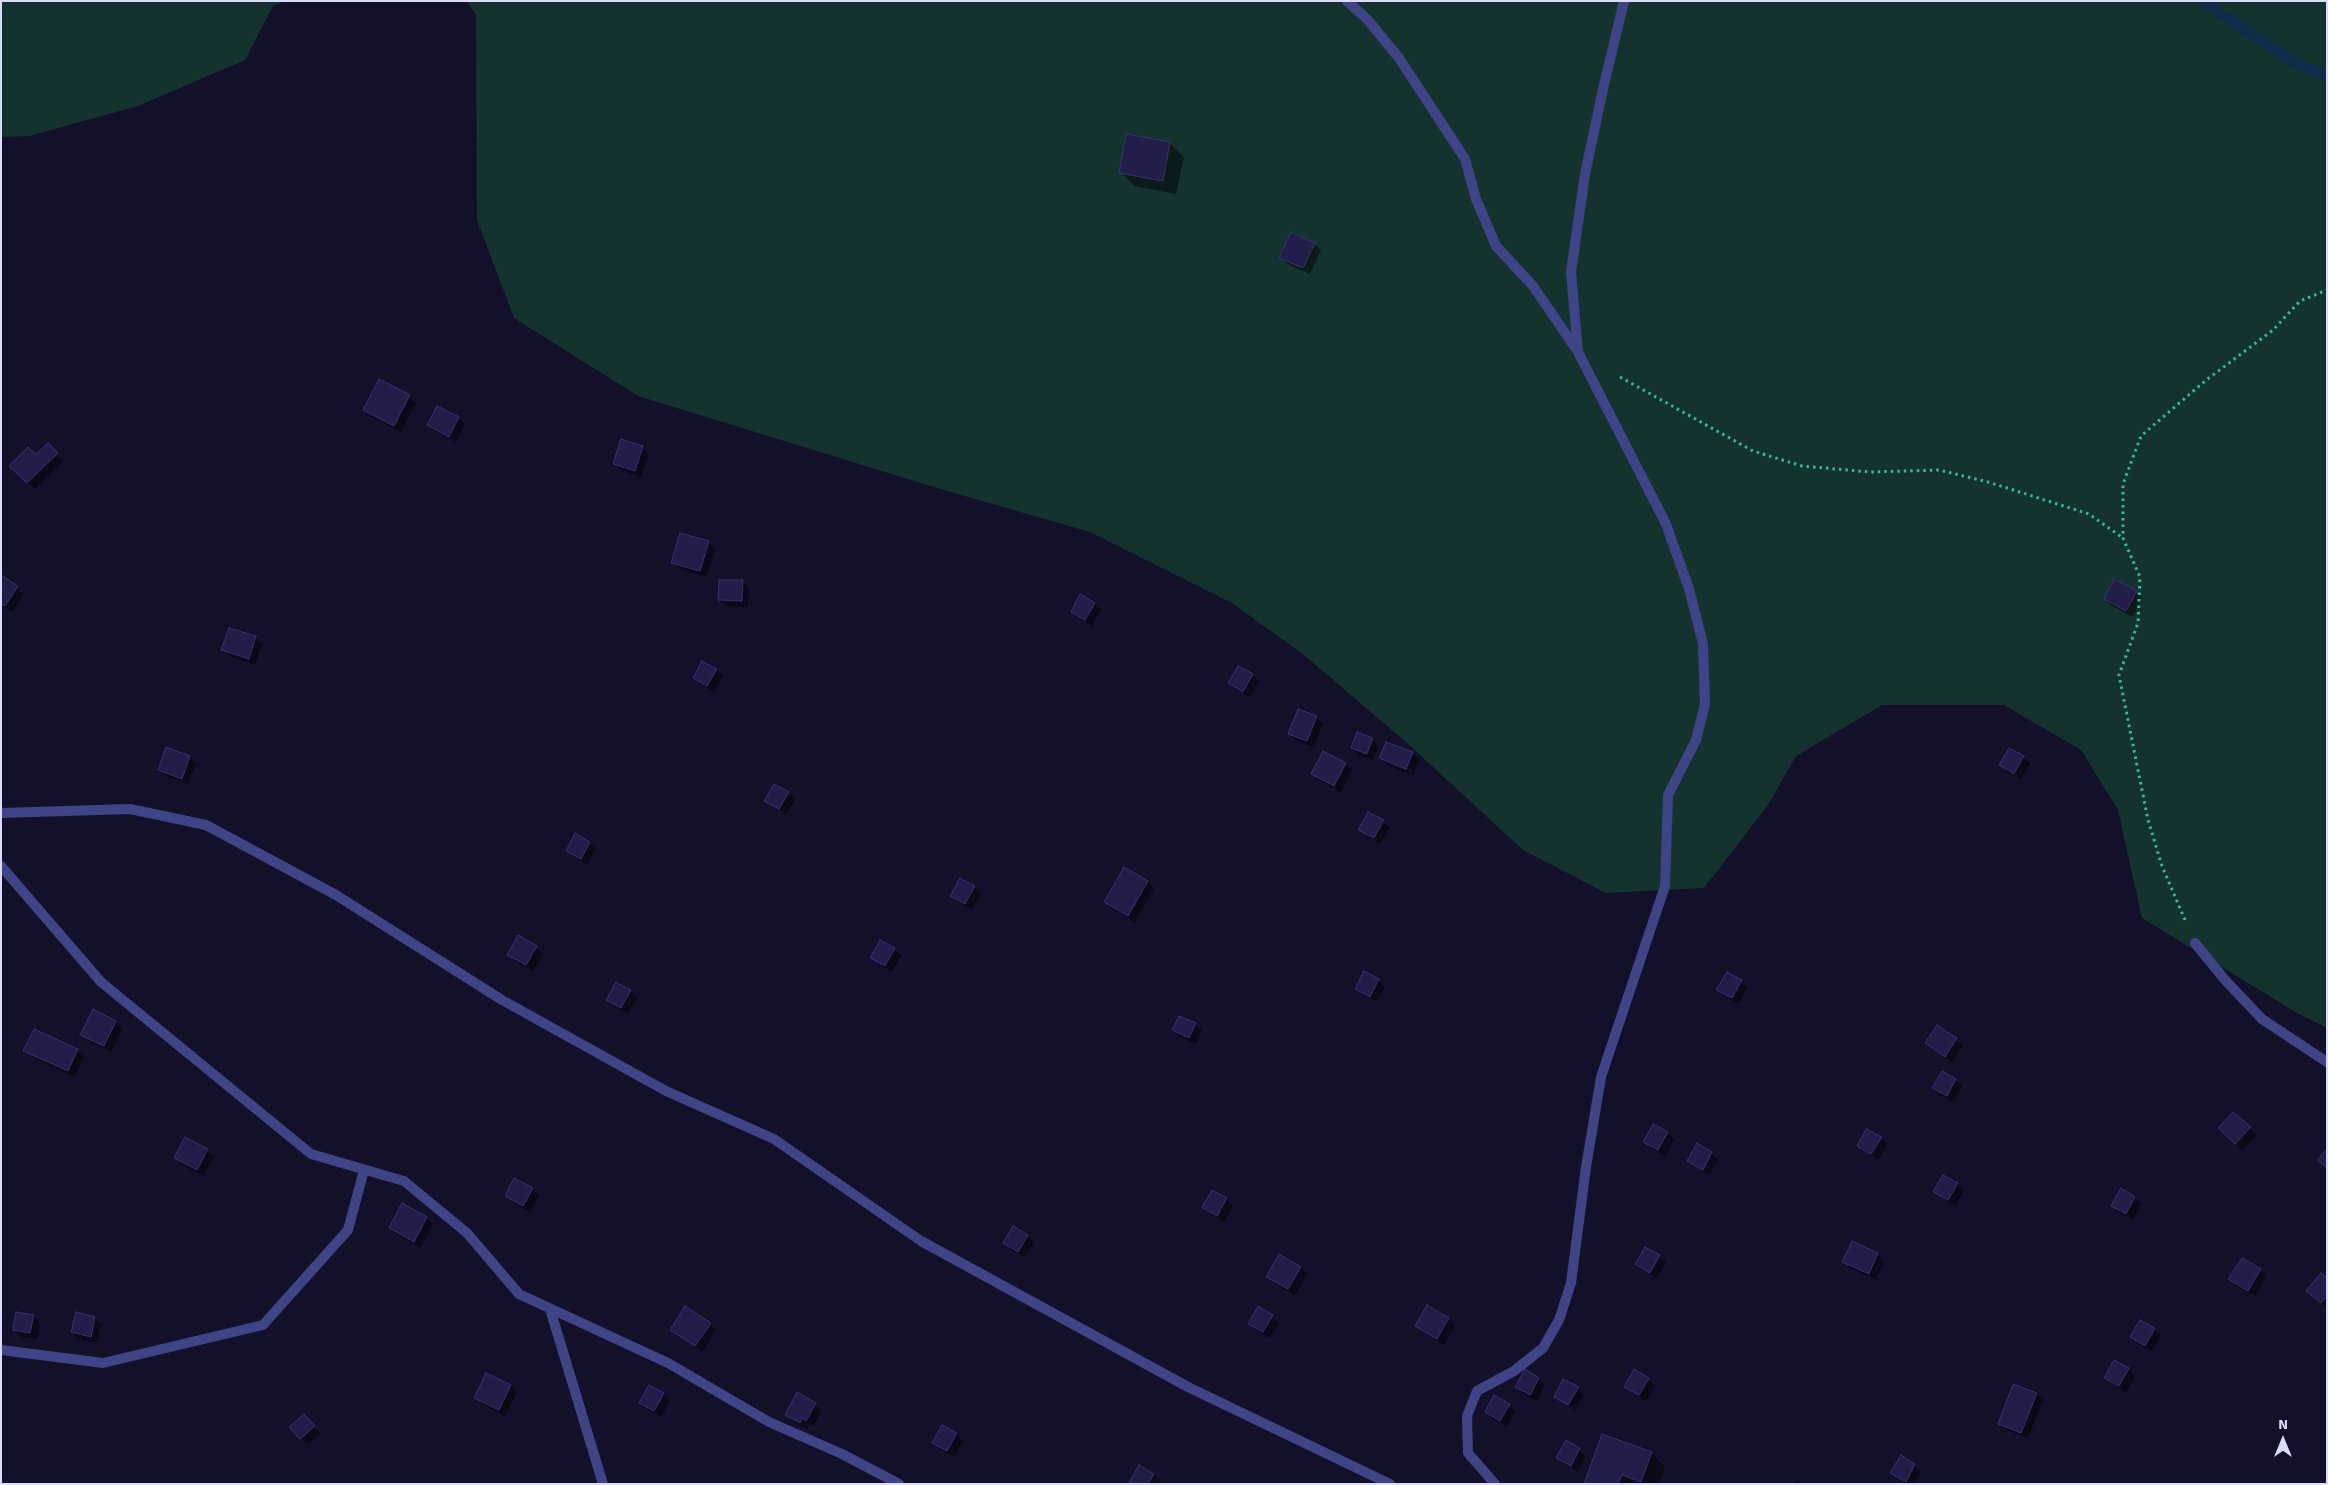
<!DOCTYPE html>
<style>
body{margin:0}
#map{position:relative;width:2328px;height:1485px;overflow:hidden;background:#131129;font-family:Signika,sans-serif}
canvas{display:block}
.frame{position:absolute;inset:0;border:2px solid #dbdbfe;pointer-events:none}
.north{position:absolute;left:2258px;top:1415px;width:50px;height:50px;-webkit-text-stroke:4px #131129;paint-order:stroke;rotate:0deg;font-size:14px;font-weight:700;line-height:20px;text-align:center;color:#dbdbfe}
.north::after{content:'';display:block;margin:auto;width:18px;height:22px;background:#dbdbfe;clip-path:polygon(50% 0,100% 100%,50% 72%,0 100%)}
</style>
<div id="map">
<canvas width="2328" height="1485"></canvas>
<div class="frame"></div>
<div class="north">N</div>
</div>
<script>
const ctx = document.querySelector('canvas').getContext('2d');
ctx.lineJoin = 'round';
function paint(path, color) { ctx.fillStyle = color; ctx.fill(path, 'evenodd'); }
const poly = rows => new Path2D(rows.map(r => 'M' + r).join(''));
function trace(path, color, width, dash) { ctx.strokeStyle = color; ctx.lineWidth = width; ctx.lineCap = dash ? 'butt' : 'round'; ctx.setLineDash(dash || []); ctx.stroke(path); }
const green = poly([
 [1,1,285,1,273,6,245,60,138,106,29,136,1,137],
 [467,1,2327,1,2327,1028,2297,1013,2142,918,2118,810,2081,750,2004,705,1882,705,1796,756,1768,805,1704,888,1606,893,1523,850,1406,742,1304,655,1232,603,1090,532,937,488,638,396,514,318,477,220,476,15]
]);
const shadow = poly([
 [1127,136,1170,143,1184,157,1176,194,1134,186,1121,172],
 [1315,244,1321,250,1310,274,1287,264,1280,257],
 [409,396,416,403,401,432,371,416,365,409],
 [438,408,459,418,465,425,456,442,435,431,429,425],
 [48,445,63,461,35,489,11,466,36,456],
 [642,447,649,453,641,477,621,470,615,464],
 [708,542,715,549,706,577,679,569,673,563],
 [1,577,24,594,12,612,1,605],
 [742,581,749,588,748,607,726,606,719,600],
 [2136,592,2142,598,2133,617,2112,606,2105,599],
 [1094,604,1101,610,1092,626,1072,612],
 [255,637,262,644,255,665,230,656,223,650],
 [703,662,717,670,723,676,714,692,694,678],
 [1252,675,1259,682,1250,697,1236,690,1230,683],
 [1316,717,1323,724,1314,747,1296,741,1290,734],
 [1372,739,1379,746,1373,760,1359,755,1352,748],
 [1323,752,1346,764,1352,770,1341,792,1319,781,1312,774],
 [1412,753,1419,760,1413,775,1387,765,1381,758],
 [1387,760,1413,770,1412,773,1387,763],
 [189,757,196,764,188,784,166,776,159,769],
 [2023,757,2030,763,2021,779,2007,772,2001,765],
 [788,793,795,799,786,815,766,800],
 [1383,821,1390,828,1380,844,1367,836,1360,829],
 [590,843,596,849,588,865,574,857,567,851],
 [960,880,974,887,981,894,972,910,958,902,951,896],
 [1148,882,1154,888,1135,922,1112,909,1106,902],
 [519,937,543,954,533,971,515,961,508,954],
 [894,949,901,956,892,972,878,964,872,957],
 [1365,973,1378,980,1385,987,1377,1002,1363,995,1356,988],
 [1741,981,1748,988,1739,1004,1725,996,1718,990],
 [617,984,631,991,637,998,628,1014,614,1006,608,1000],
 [94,1011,116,1022,122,1029,111,1052,89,1041,82,1034],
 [1195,1024,1202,1031,1196,1044,1180,1037,1174,1030],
 [1938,1026,1963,1045,1952,1062,1926,1043],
 [77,1050,84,1057,75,1077,32,1057,25,1051],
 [1955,1080,1962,1086,1954,1102,1940,1095,1933,1088],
 [2233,1113,2257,1135,2243,1150,2226,1134],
 [1654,1126,1668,1133,1674,1140,1665,1156,1651,1148,1645,1142],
 [1881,1138,1887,1144,1878,1160,1858,1146],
 [185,1139,207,1150,214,1157,204,1176,182,1165,176,1158],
 [1711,1153,1718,1160,1709,1175,1689,1161],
 [515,1180,533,1190,539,1196,530,1212,513,1202,506,1196],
 [1957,1184,1964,1190,1955,1206,1935,1192],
 [1213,1191,1227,1199,1233,1206,1224,1221,1210,1214,1204,1207],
 [2135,1198,2141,1204,2133,1220,2119,1213,2112,1206],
 [426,1218,433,1224,421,1248,397,1235,390,1228],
 [1027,1236,1034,1242,1025,1257,1011,1250,1004,1243],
 [1852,1243,1878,1254,1884,1261,1876,1280,1850,1268,1844,1261],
 [1645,1249,1659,1256,1666,1263,1657,1279,1637,1264],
 [1279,1256,1301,1268,1307,1274,1295,1295,1274,1283,1268,1277],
 [2260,1270,2266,1277,2255,1296,2236,1286,2230,1279],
 [2327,1279,2327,1308,2314,1297],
 [1428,1307,1449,1319,1455,1326,1444,1345,1417,1326],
 [33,1316,40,1322,37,1339,21,1337,15,1330],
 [1272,1316,1279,1323,1270,1338,1256,1330,1249,1324],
 [94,1318,101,1324,97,1343,79,1339,72,1332],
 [710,1324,716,1330,702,1352,672,1330],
 [2154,1329,2161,1335,2152,1351,2138,1344,2132,1337],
 [2128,1369,2135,1376,2126,1392,2112,1384,2105,1377],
 [487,1374,511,1386,517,1393,505,1416,482,1404,475,1398],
 [1539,1379,1545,1385,1537,1401,1523,1394,1516,1387],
 [1648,1379,1655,1386,1646,1401,1626,1387],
 [1578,1388,1584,1395,1575,1410,1555,1396],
 [663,1394,670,1401,661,1417,647,1409,641,1403],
 [2037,1394,2043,1400,2028,1438,2006,1430,1999,1423],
 [815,1404,821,1411,813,1426,809,1424,807,1429,793,1421,786,1415],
 [1509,1405,1515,1411,1507,1426,1493,1419,1486,1412],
 [310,1422,321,1434,307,1445,301,1438],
 [943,1427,957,1434,963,1441,954,1457,940,1449,934,1442],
 [1566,1442,1586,1456,1578,1472,1564,1464,1557,1458],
 [1651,1453,1665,1467,1659,1484,1585,1484],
 [1914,1465,1921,1472,1914,1484,1906,1484,1892,1473],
 [1153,1475,1160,1481,1158,1484,1131,1483],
 [1796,1480,1802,1484,1794,1484]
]);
const stream = poly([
 [2202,1,2296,63,2327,76]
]);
const building = poly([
 [1126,134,1170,142,1163,181,1119,173,1126,134],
 [1291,232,1315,243,1303,268,1279,258,1291,232],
 [379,379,410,395,394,426,363,410,379,379],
 [437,406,459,417,449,437,427,425,437,406],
 [621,439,643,446,635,471,613,464,621,439],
 [48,443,58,453,27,483,9,466,28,447,36,454,48,443],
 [680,533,709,541,700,571,671,563,680,533],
 [1,575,18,586,5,606,1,604,1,575],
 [2114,579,2137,591,2126,611,2104,599,2114,579],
 [719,580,743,580,742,601,718,600,719,580],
 [1080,594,1095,603,1085,620,1071,612,1080,594],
 [229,628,256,636,249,659,221,650,229,628],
 [702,661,717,669,707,686,693,678,702,661],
 [1238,666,1253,674,1243,692,1228,683,1238,666],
 [1298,709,1317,716,1307,741,1288,734,1298,709],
 [1357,732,1373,738,1367,754,1351,748,1357,732],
 [1386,742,1413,752,1406,769,1379,758,1386,742],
 [166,747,190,756,182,779,158,770,166,747],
 [2009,748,2024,756,2014,774,1999,765,2009,748],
 [1323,751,1346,763,1334,786,1311,774,1323,751],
 [774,784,789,792,779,809,764,801,774,784],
 [1368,812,1384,820,1374,838,1358,830,1368,812],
 [575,833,590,842,581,859,566,851,575,833],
 [1124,867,1148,881,1128,916,1104,902,1124,867],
 [960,878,975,886,965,904,950,896,960,878],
 [518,935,537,946,526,965,507,955,518,935],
 [880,940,895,948,885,966,870,958,880,940],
 [1364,971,1379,979,1370,997,1355,989,1364,971],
 [1727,972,1742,980,1732,998,1716,990,1727,972],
 [616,982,631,990,621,1008,606,1000,616,982],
 [93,1009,116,1021,104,1046,80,1035,93,1009],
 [1179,1016,1196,1023,1189,1038,1172,1030,1179,1016],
 [1937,1025,1957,1038,1945,1057,1925,1043,1937,1025],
 [34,1029,78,1049,68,1071,23,1051,34,1029],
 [1942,1071,1956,1079,1947,1096,1932,1088,1942,1071],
 [2233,1112,2251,1127,2235,1144,2218,1128,2233,1112],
 [1653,1124,1668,1132,1658,1150,1643,1142,1653,1124],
 [1866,1129,1882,1137,1871,1154,1857,1146,1866,1129],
 [185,1137,208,1149,197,1170,174,1158,185,1137],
 [1697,1143,1712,1152,1703,1170,1687,1161,1697,1143],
 [2327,1149,2327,1168,2317,1160,2327,1149],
 [1943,1175,1958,1183,1948,1200,1933,1192,1943,1175],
 [514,1178,533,1188,523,1206,505,1196,514,1178],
 [2121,1188,2135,1197,2126,1214,2111,1206,2121,1188],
 [1212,1190,1227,1198,1217,1216,1202,1207,1212,1190],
 [402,1203,427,1217,414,1242,389,1228,402,1203],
 [1013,1226,1028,1235,1018,1252,1003,1243,1013,1226],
 [1852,1241,1878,1253,1869,1274,1842,1262,1852,1241],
 [1645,1247,1660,1255,1650,1273,1635,1264,1645,1247],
 [1279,1254,1301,1267,1288,1289,1266,1277,1279,1254],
 [2242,1258,2261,1269,2248,1291,2228,1279,2242,1258],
 [2321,1273,2327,1278,2327,1296,2321,1303,2306,1291,2321,1273],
 [1427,1305,1449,1318,1437,1339,1415,1326,1427,1305],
 [685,1306,711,1323,695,1346,670,1330,685,1306],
 [1258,1306,1273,1315,1263,1332,1248,1324,1258,1306],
 [16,1312,34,1315,30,1333,13,1330,16,1312],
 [76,1312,95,1317,91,1337,71,1332,76,1312],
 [2140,1320,2155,1328,2145,1346,2130,1337,2140,1320],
 [2114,1360,2129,1368,2119,1386,2104,1378,2114,1360],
 [1525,1369,1539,1378,1530,1395,1515,1387,1525,1369],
 [1634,1369,1649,1378,1639,1395,1624,1387,1634,1369],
 [486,1373,511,1385,499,1410,474,1398,486,1373],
 [1563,1379,1579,1387,1568,1405,1554,1397,1563,1379],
 [2013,1384,2037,1393,2021,1433,1998,1424,2013,1384],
 [649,1385,664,1393,654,1411,639,1403,649,1385],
 [797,1392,816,1403,806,1421,802,1418,800,1423,785,1415,797,1392],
 [1494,1395,1510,1404,1500,1421,1485,1412,1494,1395],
 [304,1414,315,1426,300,1439,289,1427,304,1414],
 [942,1425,957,1433,947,1451,932,1443,942,1425],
 [1602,1434,1652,1452,1641,1482,1622,1475,1618,1484,1584,1484,1602,1434],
 [1566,1440,1580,1448,1571,1466,1556,1458,1566,1440],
 [1901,1455,1915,1464,1906,1482,1890,1473,1901,1455],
 [1139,1465,1154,1474,1148,1484,1129,1483,1139,1465]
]);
const path = poly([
 [1620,377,1753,451,1802,466,1870,472,1939,470,1988,482,2089,514,2123,538],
 [2185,920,2162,866,2148,820,2119,675,2138,623,2140,577,2123,538,2123,484,2141,436,2205,381,2273,330,2300,301,2327,290]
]);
const minor = poly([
 [1347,1,1367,19,1399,58,1465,159,1476,199,1496,246,1533,286,1576,349],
 [1,813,130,809,206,825,336,895,502,1000,666,1091,774,1139,921,1241,1188,1387,1390,1484],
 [1,866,101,982,311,1154,404,1181,467,1233,519,1294,668,1363,769,1422,842,1454,899,1484],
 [2195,943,2225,980,2262,1019,2327,1062],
 [550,1309,603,1484],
 [1,1350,103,1363,263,1325,348,1230,364,1170],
 [1495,1484,1468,1453,1467,1416,1477,1391,1514,1371,1543,1348,1559,1320,1571,1283,1586,1167,1601,1077,1665,886,1668,795,1696,740,1705,704,1703,644,1689,589,1666,524,1578,352,1571,272,1585,174,1603,89,1624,1]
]);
paint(green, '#15332e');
paint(shadow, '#0007');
trace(stream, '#0f2c4a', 11);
paint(building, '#221e49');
trace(building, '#363174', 1);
trace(path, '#35b7a0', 3, [2.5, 4]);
trace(minor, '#3e4486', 10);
</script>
